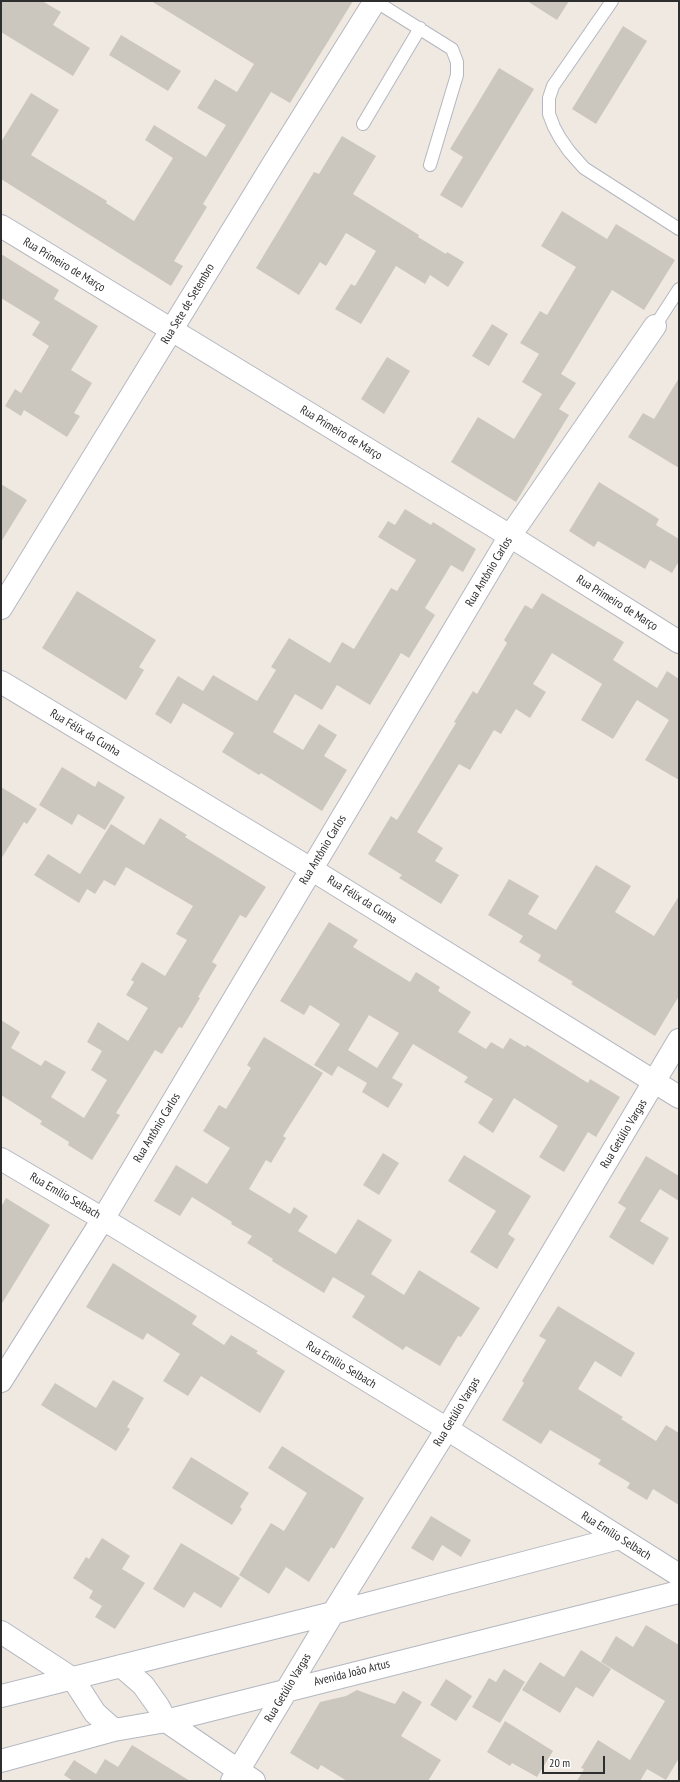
<!DOCTYPE html>
<meta charset="utf-8">
<style>
body{margin:0}
#map{position:relative;width:680px;height:1782px;overflow:hidden;background:#efe9e1;font-family:"PT Sans Narrow",sans-serif}
canvas{display:block}
.frame{position:absolute;inset:0;border:2px solid #2e2e2e;pointer-events:none}
.scale{position:absolute;left:542px;top:1756px;width:63px;height:18px;box-sizing:border-box;border:2px solid #2e2e2e;border-top:0;padding-left:5px;font-size:12px;line-height:14px;white-space:nowrap;color:#2e2e2e;-webkit-text-stroke:3px #fff;paint-order:stroke}
</style>
<div id="map">
<canvas width="680" height="1782"></canvas>
<div class="frame"></div>
<div class="scale">20 m</div>
</div>
<script>
const ctx = document.querySelector('canvas').getContext('2d');
ctx.lineJoin = 'round';
function paint(path, color) { ctx.fillStyle = color; ctx.fill(path, 'evenodd'); }
const poly = rows => new Path2D(rows.map(r => 'M' + r).join(''));
function trace(path, color, width, dash) { ctx.strokeStyle = color; ctx.lineWidth = width; ctx.lineCap = dash ? 'butt' : 'round'; ctx.setLineDash(dash || []); ctx.stroke(path); }
function write(font, color, halo, rows, align = 'center') {
  ctx.font = font + ' "PT Sans Narrow",sans-serif'; ctx.lineWidth = 3.5; ctx.setLineDash([]); ctx.textBaseline = 'middle'; ctx.strokeStyle = halo; ctx.fillStyle = color; for (const [text, x, y, turn = 0] of rows) {
    ctx.save(); ctx.translate(x, y); ctx.rotate((+turn || 0) * Math.PI / 180); ctx.textAlign = isNaN(turn) ? turn : align; if (halo) ctx.strokeText(text, 0, 0); ctx.fillText(text, 0, 0); ctx.restore();
  }
}
const building = poly([
 [1,1,42,1,61,12,53,25,90,48,73,76,1,32],
 [151,1,353,1,290,103,271,92,203,204,207,207,174,261,183,266,171,286,1,179,1,142,31,93,59,110,31,155,107,201,106,203,134,221,173,158,145,140,154,125,206,157,226,125,197,108,215,79,237,92,254,64],
 [527,1,569,1,557,20],
 [623,26,647,41,596,124,572,109],
 [121,35,181,71,168,91,109,55],
 [499,68,534,89,462,208,440,195,463,157,450,149],
 [342,136,376,156,353,194,419,235,418,237,446,254,447,252,464,262,448,287,430,275,425,284,396,266,361,324,335,309,351,284,355,286,376,251,346,233,326,266,320,262,299,295,256,268,314,172,319,174],
 [562,211,607,239,616,224,675,260,644,310,612,290,561,374,576,383,559,409,569,415,516,502,451,462,478,417,514,439,542,394,522,382,539,354,520,343,540,311,547,315,576,267,541,246],
 [1,254,59,290,54,299,98,326,71,370,92,383,74,413,80,416,67,437,24,410,21,416,5,406,15,389,21,393,49,346,32,335,40,322,1,298],
 [492,324,508,334,489,366,472,356],
 [387,357,410,371,384,414,361,399],
 [679,378,679,468,628,437,643,413,654,419],
 [599,482,659,519,656,525,679,539,679,561,672,573,650,560,645,569,598,541,594,547,569,531],
 [1,484,27,500,1,542],
 [405,509,431,525,433,522,476,549,463,572,451,565,425,608,435,615,409,658,401,653,370,705,337,685,322,710,295,694,273,732,303,750,319,724,337,735,324,756,347,770,322,811,261,773,259,775,222,752,234,733,183,703,171,724,155,714,178,676,203,691,213,675,257,701,276,670,271,667,289,638,330,663,342,642,354,649,391,588,397,591,416,560,378,537,388,521,395,525],
 [77,591,156,640,139,667,144,670,126,700,42,648],
 [542,593,624,642,613,660,657,688,667,671,679,679,679,780,645,760,669,720,637,700,613,739,581,720,602,684,552,653,533,684,546,692,530,718,516,709,501,734,494,730,470,770,459,764,417,832,443,848,435,861,459,875,441,904,399,878,402,875,368,854,391,816,397,820,456,723,454,722,473,691,477,694,507,643,504,640,525,605,532,609],
 [62,767,95,787,98,781,125,797,105,830,78,814,72,825,39,805],
 [1,787,37,809,27,824,24,822,1,859],
 [160,818,187,835,185,837,266,887,246,918,240,915,212,962,217,965,198,997,200,998,182,1028,179,1027,162,1054,155,1050,116,1113,120,1115,92,1160,68,1145,69,1142,40,1124,42,1121,1,1095,1,1020,20,1032,11,1048,41,1066,45,1060,66,1072,51,1097,84,1118,107,1080,91,1070,102,1051,87,1042,98,1022,128,1041,148,1008,126,995,134,982,131,980,142,962,165,976,187,940,176,934,193,906,126,867,115,886,104,880,95,894,87,889,79,903,34,875,48,854,80,874,111,824,144,845],
 [596,865,631,886,615,912,654,936,679,896,679,996,655,1036,571,984,573,982,538,961,541,955,519,942,523,936,488,915,509,879,539,896,528,914,556,930],
 [329,922,358,940,353,947,410,982,416,972,440,987,438,991,471,1012,458,1032,486,1049,491,1042,503,1049,510,1038,525,1047,527,1045,588,1083,590,1079,620,1097,596,1137,588,1132,564,1172,539,1157,558,1126,514,1098,493,1133,478,1123,493,1099,464,1082,468,1077,413,1044,392,1078,403,1084,388,1108,362,1092,367,1083,338,1066,332,1076,314,1065,340,1024,310,1005,304,1015,280,1001],
 [369,1015,399,1033,377,1068,348,1050],
 [264,1037,323,1073,283,1136,286,1138,271,1163,266,1160,249,1189,290,1214,294,1207,308,1216,298,1231,336,1254,358,1219,392,1240,371,1274,404,1295,419,1270,480,1308,461,1337,458,1336,440,1366,406,1346,403,1350,352,1317,365,1296,333,1277,324,1293,272,1261,273,1259,247,1243,252,1236,231,1224,232,1222,192,1197,180,1216,154,1201,176,1165,207,1184,230,1148,203,1131,219,1105,226,1109,251,1068,247,1065],
 [383,1153,399,1163,379,1195,363,1185],
 [464,1155,531,1196,508,1234,515,1239,497,1269,470,1252,496,1211,448,1181],
 [646,1156,679,1176,679,1201,660,1189,640,1221,669,1238,653,1265,609,1237,626,1208,618,1203],
 [6,1198,50,1225,1,1305,1,1207],
 [113,1263,197,1316,192,1324,224,1345,231,1335,258,1351,256,1353,285,1371,260,1413,201,1376,188,1396,163,1381,180,1354,147,1333,143,1340,86,1307],
 [558,1306,635,1353,621,1377,595,1361,578,1389,623,1417,621,1419,656,1441,666,1425,679,1433,679,1505,653,1489,647,1500,627,1488,630,1483,598,1464,601,1460,550,1430,541,1444,502,1420,524,1383,522,1381,546,1340,539,1336],
 [113,1380,144,1398,127,1427,130,1429,116,1451,41,1405,55,1383,96,1408],
 [282,1446,364,1498,334,1549,331,1547,309,1582,286,1567,269,1594,239,1575,271,1523,284,1531,307,1493,268,1468],
 [191,1457,249,1493,240,1507,242,1509,232,1525,172,1488],
 [431,1516,471,1540,461,1557,442,1545,433,1561,411,1548],
 [102,1538,130,1556,122,1569,145,1583,115,1629,95,1617,102,1606,89,1598,93,1591,73,1578,86,1557,89,1559],
 [181,1543,240,1578,221,1608,194,1592,184,1608,153,1589],
 [646,1625,679,1645,679,1758,666,1780,647,1769,640,1781,577,1781,584,1769,581,1768,598,1740,630,1760,665,1701,601,1662,616,1636,633,1647],
 [581,1650,611,1669,593,1697,576,1687,560,1713,522,1690,540,1662,564,1677],
 [504,1669,525,1682,500,1723,472,1707,489,1678,496,1682],
 [446,1679,472,1696,456,1721,430,1705],
 [357,1690,395,1704,403,1691,422,1702,401,1736,441,1760,428,1781,347,1781,321,1765,318,1770,290,1753,320,1702,346,1696],
 [505,1721,553,1751,537,1777,512,1763,510,1766,487,1752],
 [132,1745,190,1781,73,1781,64,1775,74,1760,96,1774,105,1759,118,1767]
]);
const lane = poly([
 [375,1,452,49,457,62,457,75,430,165],
 [612,1,553,86,549,98,549,114,554,127,560,138,569,151,584,168,679,229],
 [363,124,420,28],
 [655,326,679,289]
]);
const street = poly([
 [1,226,510,536,679,642],
 [1,682,311,869,679,1097],
 [1,1159,103,1219,447,1429,679,1575],
 [1,1381,103,1219,510,536,655,326],
 [1,1632,73,1679,95,1713,114,1730],
 [121,1666,143,1685,158,1706,166,1721,254,1781],
 [1,1696,333,1613,619,1538],
 [1,1761,114,1730,166,1721,679,1592],
 [232,1781,333,1613,447,1429,679,1040]
]);
const secondary = poly([
 [1,608,275,161,375,1]
]);
const streetNames = [
 ["Rua Primeiro de Março",64,265,31],
 ["Rua Sete de Setembro",188,304,-59],
 ["Rua Primeiro de Março",341,433,31],
 ["Rua Antônio Carlos",489,572,-59],
 ["Rua Primeiro de Março",617,603,32],
 ["Rua Félix da Cunha",85,733,31],
 ["Rua Antônio Carlos",323,850,-59],
 ["Rua Félix da Cunha",362,900,32],
 ["Rua Antônio Carlos",157,1128,-59],
 ["Rua Getúlio Vargas",624,1134,-59],
 ["Rua Emílio Selbach",65,1196,30],
 ["Rua Emílio Selbach",341,1365,31],
 ["Rua Getúlio Vargas",457,1412,-59],
 ["Rua Emílio Selbach",616,1536,32],
 ["Avenida João Artus",352,1673,-14],
 ["Rua Getúlio Vargas",288,1688,-59]
];
paint(building, '#cbc7bf');
trace(lane, '#b4b7c1', 14);
trace(street, '#b4b7c1', 24);
trace(secondary, '#b4b7c1', 24);
trace(lane, '#fff', 12);
trace(street, '#fff', 22);
trace(secondary, '#fff', 22);
write('12px', '#2e2e2e', '#fff', streetNames);
</script>
